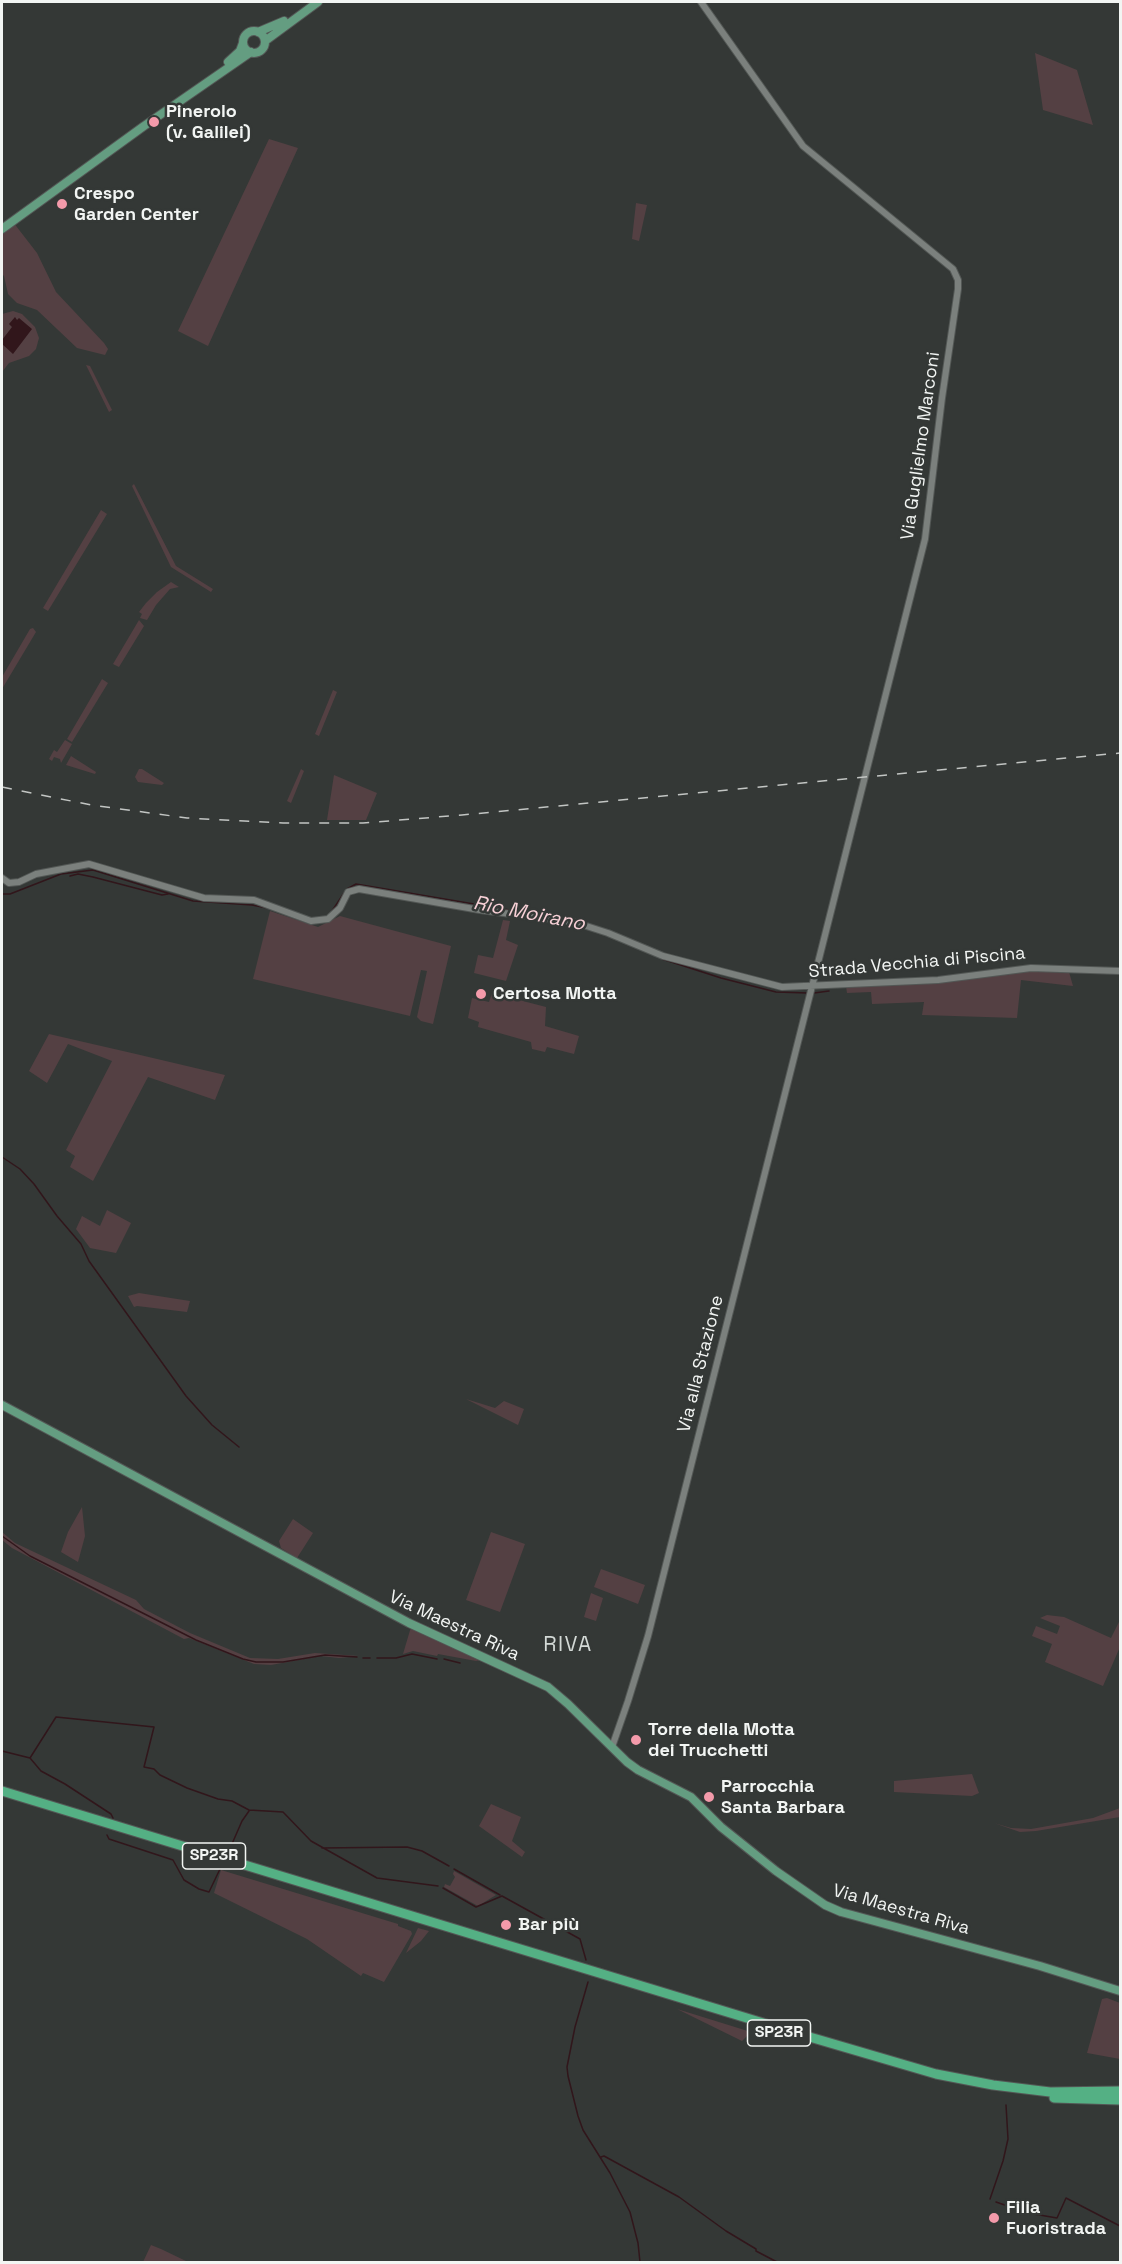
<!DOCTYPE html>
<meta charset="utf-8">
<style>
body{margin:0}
#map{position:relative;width:1122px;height:2264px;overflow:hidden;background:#343836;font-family:"Space Grotesk",sans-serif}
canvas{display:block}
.frame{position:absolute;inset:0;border:3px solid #f2f5f3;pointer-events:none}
</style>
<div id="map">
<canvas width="1122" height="2264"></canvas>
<div class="frame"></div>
</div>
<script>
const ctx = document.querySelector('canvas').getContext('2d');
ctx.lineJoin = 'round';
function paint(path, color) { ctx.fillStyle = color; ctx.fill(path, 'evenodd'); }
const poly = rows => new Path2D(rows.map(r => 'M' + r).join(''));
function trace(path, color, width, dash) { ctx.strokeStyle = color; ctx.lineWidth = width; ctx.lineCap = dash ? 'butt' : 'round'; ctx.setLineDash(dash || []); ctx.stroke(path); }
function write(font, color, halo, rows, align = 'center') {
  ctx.font = font + ' "Space Grotesk",sans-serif'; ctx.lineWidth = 5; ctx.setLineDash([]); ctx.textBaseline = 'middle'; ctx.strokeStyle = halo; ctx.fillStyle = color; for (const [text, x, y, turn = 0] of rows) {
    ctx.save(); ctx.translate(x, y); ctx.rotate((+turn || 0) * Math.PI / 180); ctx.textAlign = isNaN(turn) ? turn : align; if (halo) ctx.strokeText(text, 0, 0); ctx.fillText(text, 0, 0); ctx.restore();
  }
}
const green = poly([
 [1035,53,1077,70,1093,125,1043,110],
 [269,139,298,148,208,346,178,331],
 [636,203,647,205,639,241,632,239],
 [13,222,37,253,56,292,104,343,108,349,105,355,77,348,37,310,17,303,8,294,4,276,2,274,2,234],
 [13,311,22,314,35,327,39,338,36,349,29,356,9,363,2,372,2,314],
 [86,365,90,366,112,410,109,412],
 [134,484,176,566,213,589,211,592,171,567,132,486],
 [101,510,107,514,48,611,43,608],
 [171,582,179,587,170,589,156,605,147,620,140,618,142,614,139,612,146,603,157,592],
 [139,620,144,626,119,667,113,664],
 [33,628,36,632,2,689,2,677,30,629],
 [102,679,108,683,72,742,67,739],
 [333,690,337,692,319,736,315,734],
 [65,740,72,744,61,763,60,759,54,757,52,761,49,759,54,750,57,752],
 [71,756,96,772,95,774,66,765],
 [139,769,142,769,164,783,162,785,138,782,135,777],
 [301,769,304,771,291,803,287,801],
 [334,775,377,793,366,820,327,820],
 [270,911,318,927,340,916,451,946,433,1024,421,1021,417,1017,427,971,421,970,410,1016,253,979],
 [503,920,510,921,506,940,518,945,506,981,474,973,478,955,493,958],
 [1025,970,1069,972,1073,986,1021,980,1017,1018,922,1015,924,1002,872,1004,871,992,847,993,846,986],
 [492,993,546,1007,545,1026,579,1036,574,1054,547,1047,545,1052,532,1049,531,1042,478,1027,479,1022,468,1018,472,998,489,1002],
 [49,1034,136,1054,225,1075,215,1100,148,1077,93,1181,70,1167,75,1156,66,1150,112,1061,68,1044,47,1083,29,1071],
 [107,1210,131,1223,116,1253,90,1248,76,1229,82,1216,100,1226],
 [139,1293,190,1301,187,1312,137,1306,134,1307,128,1296],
 [466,1399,495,1408,504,1401,524,1409,518,1425],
 [82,1507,85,1536,78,1562,61,1552,68,1532],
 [293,1519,313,1533,297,1558,281,1548,279,1541],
 [2,1532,15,1543,136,1600,144,1609,190,1633,250,1658,278,1659,315,1653,359,1656,339,1658,321,1656,271,1665,254,1664,189,1638,184,1639,12,1548,2,1540],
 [491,1532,525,1544,500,1612,466,1600],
 [601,1569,645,1585,638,1604,594,1587],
 [591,1593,603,1598,596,1621,584,1617],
 [1047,1615,1064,1617,1111,1638,1119,1622,1120,1622,1120,1647,1103,1686,1045,1662,1052,1644,1032,1636,1036,1626,1057,1634,1060,1626,1040,1618],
 [411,1627,481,1660,476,1661,438,1654,437,1656,413,1651,403,1654],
 [972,1774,979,1793,972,1796,894,1792,894,1781],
 [491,1804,521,1817,512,1841,525,1852,522,1857,479,1826],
 [1120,1808,1120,1817,1036,1831,1020,1832,994,1823,1011,1828,1031,1829,1093,1818],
 [221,1870,398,1924,398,1926,411,1931,412,1934,384,1982,363,1973,361,1976,307,1939,214,1893],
 [454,1871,496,1895,478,1906,444,1887,445,1884,450,1886,455,1877,453,1874],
 [418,1928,429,1931,421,1941,406,1953],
 [1107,1998,1120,2003,1120,2059,1087,2053,1102,1999],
 [677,2009,751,2032,742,2041],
 [151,2245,161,2249,188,2262,143,2262]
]);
const water = poly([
 [15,317,17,320,19,318,32,329,13,354,2,344,2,340,12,327,9,324]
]);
const stream = poly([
 [70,876,78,874,93,877,162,895,168,894],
 [347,889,356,884,527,913],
 [2,894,10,894,61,874,93,870,193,901,252,905,267,908],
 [332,911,344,893],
 [541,915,575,919],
 [662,959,721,978,776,992,808,993],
 [814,993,829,991],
 [2,1157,20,1169,34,1184,57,1216,81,1244,89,1261,186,1396,212,1425,239,1447],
 [2,1536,30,1556,196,1640,243,1659,256,1662,283,1662,325,1655,357,1657],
 [363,1658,370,1658],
 [377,1658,396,1658,412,1654,437,1659],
 [444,1659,460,1663],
 [2,1751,30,1758,41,1771,65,1784,111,1814,113,1818],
 [30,1758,56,1717,154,1727,144,1767,154,1769,160,1775,187,1788,218,1799,232,1801,249,1810,283,1812,311,1841,377,1878,438,1886],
 [107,1835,109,1839,173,1860,184,1880,199,1889,209,1892,220,1869],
 [322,1848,407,1847,422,1851,449,1866],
 [228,1853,242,1821,249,1811],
 [454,1869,500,1895],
 [443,1888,476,1907,502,1896,580,1939,586,1960],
 [588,1982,575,2027,567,2067,568,2076,578,2116,583,2130,610,2173,630,2212,638,2243,640,2262],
 [601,2157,604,2156,679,2197,726,2231,756,2249,756,2251,777,2262],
 [990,2199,1003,2161,1008,2139,1006,2105],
 [996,2202,1028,2213,1057,2218,1066,2198,1120,2226]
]);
const minor = poly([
 [2,878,9,883,19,882,36,874,89,864,204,898,254,900,311,921,328,919,340,908,348,892,359,889,480,910,574,922,608,933,663,956,782,987,938,980,1031,968,1120,971],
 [612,1747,628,1701,648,1636,925,539,942,398,958,289,958,280,953,269,803,146,701,2]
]);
const major = poly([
 '243 42a11 11 0 1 1 22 0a11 11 0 1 1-22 0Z',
 [258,32,284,21],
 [265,41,318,2],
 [228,62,240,51,243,43],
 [2,229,144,126,251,52],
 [2,1405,409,1623,548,1687,568,1704,627,1762,638,1770,691,1797,721,1827,776,1871,825,1905,841,1912,1040,1966,1120,1991]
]);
const highway = poly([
 [2,1791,796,2033,936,2074,993,2085,1050,2092,1120,2091],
 [1054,2098,1120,2100]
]);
const rail = poly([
 [2,787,91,805,187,818,283,823,363,823,462,815,1120,753]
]);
const markers = [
 [154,122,6,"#f39aaa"],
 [62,204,6,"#f39aaa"],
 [481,994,6,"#f39aaa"],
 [636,1740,6,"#f39aaa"],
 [709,1797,6,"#f39aaa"],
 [506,1925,6,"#f39aaa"],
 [994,2218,6,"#f39aaa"]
];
const shields = [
 [214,1856,63],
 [779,2033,63]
];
const shieldNames = [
 ["SP23R",214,1856],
 ["SP23R",779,2033]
];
const poiNames = [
 ["Pinerolo",166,112],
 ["(v. Galilei)",166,133],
 ["Crespo",74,194],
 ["Garden Center",74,215],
 ["Certosa Motta",493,994],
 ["Torre della Motta",648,1730],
 ["dei Trucchetti",648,1751],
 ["Parrocchia",721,1787],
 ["Santa Barbara",721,1808],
 ["Bar più",518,1925],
 ["Filia",1006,2208],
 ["Fuoristrada",1006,2229]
];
const streetNames = [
 ["Via Guglielmo Marconi",921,446,-82],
 ["Strada Vecchia di Piscina",917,963,-5],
 ["Via alla Stazione",701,1364,-76],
 ["Via Maestra Riva",454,1626,25],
 ["Via Maestra Riva",901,1910,16]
];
const waterNames = [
 ["Rio Moirano",529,914,11]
];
const quarterNames = [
 ["RIVA",568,1645]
];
paint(green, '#544043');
paint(water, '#31161b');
trace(stream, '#31161b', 1.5);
trace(minor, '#535755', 8);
trace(major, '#535755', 10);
trace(highway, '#535755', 11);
trace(minor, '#7b807d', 6);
trace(major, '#649d81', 8);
trace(highway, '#54b084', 9);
trace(rail, '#c2c5c3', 1.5, [10, 10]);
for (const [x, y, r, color] of markers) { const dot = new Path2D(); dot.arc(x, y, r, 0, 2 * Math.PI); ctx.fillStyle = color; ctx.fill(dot); trace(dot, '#343836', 2); }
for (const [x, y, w] of shields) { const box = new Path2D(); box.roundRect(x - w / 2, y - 13, w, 26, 4.5); ctx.fillStyle = '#343836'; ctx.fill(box); trace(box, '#f2f5f3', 1.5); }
write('bold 16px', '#f2f5f3', null, shieldNames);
write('bold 18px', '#f2f5f3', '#343836', poiNames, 'left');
write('18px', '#f2f5f3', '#343836', streetNames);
write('italic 20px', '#f7d0d6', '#343836', waterNames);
ctx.letterSpacing = '1.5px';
write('21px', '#d3d9d6', '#343836', quarterNames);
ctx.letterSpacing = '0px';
</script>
